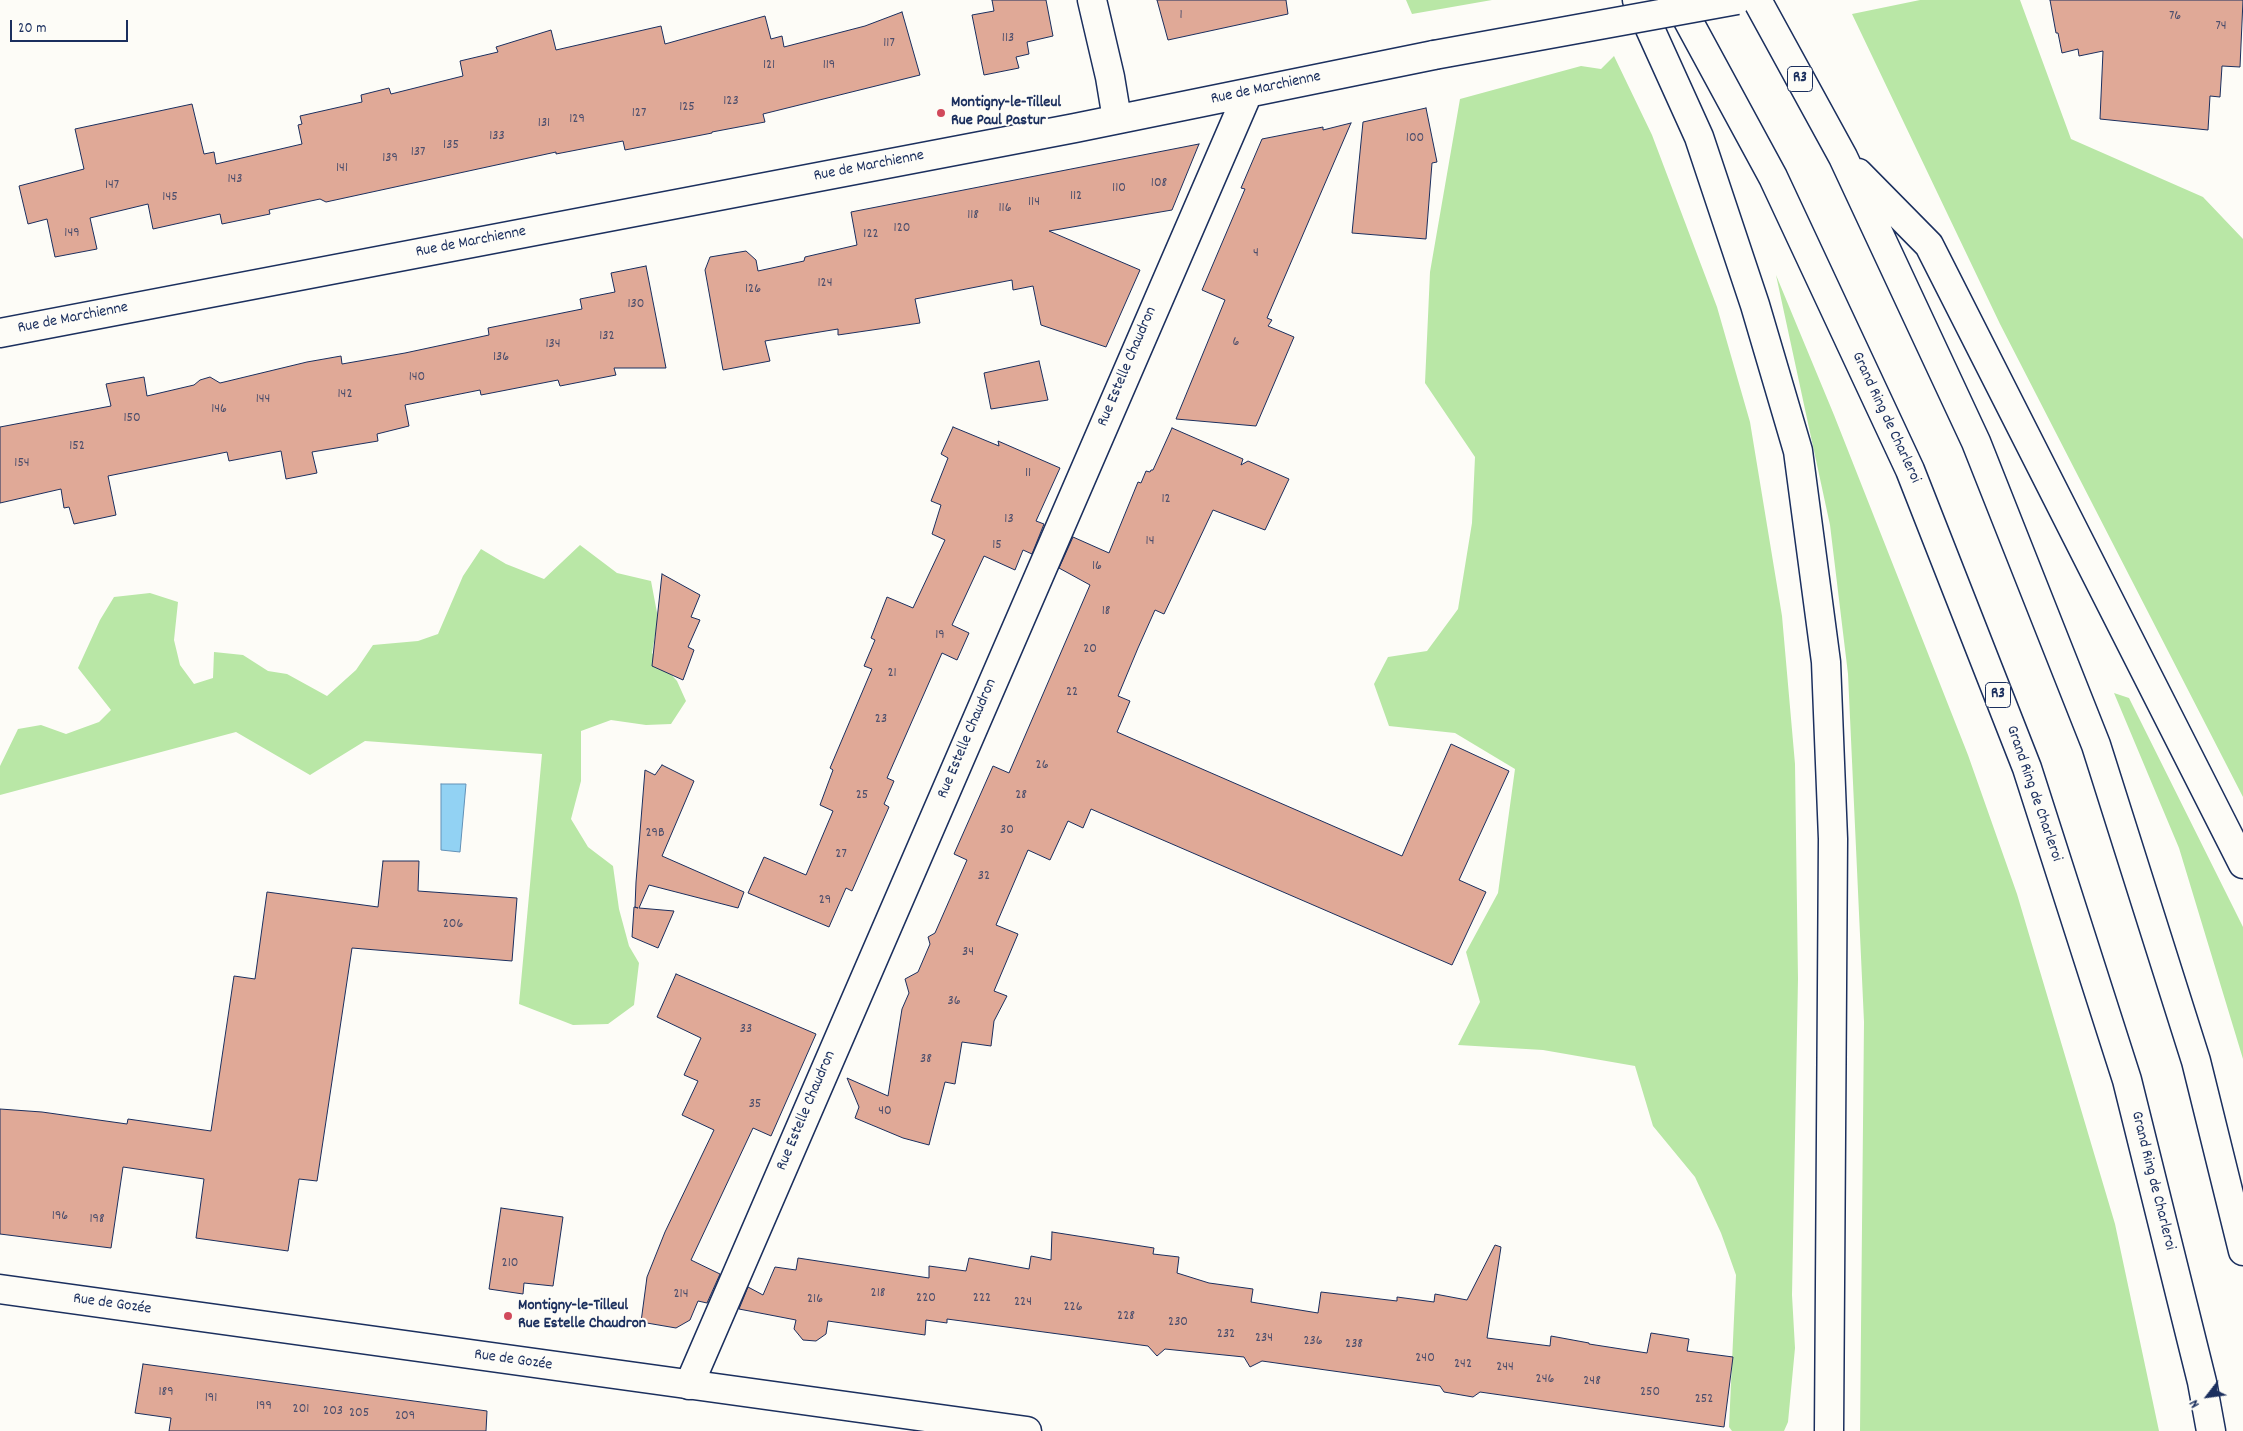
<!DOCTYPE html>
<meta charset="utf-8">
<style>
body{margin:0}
#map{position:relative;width:2243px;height:1431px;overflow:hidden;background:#fdfcf7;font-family:Dekko,sans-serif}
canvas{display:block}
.north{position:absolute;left:2183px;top:1371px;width:50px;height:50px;-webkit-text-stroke:4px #fdfcf7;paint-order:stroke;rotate:240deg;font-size:14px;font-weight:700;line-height:20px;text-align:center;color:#1b2f5e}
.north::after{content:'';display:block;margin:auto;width:18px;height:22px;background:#1b2f5e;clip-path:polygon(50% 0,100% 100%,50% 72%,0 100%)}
.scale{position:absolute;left:10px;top:20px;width:118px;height:22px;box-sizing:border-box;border:2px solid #1b2f5e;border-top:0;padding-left:6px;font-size:15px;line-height:18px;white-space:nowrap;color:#1b2f5e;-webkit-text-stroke:4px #fdfcf7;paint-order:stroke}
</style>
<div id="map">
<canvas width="2243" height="1431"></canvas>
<div class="north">N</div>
<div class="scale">20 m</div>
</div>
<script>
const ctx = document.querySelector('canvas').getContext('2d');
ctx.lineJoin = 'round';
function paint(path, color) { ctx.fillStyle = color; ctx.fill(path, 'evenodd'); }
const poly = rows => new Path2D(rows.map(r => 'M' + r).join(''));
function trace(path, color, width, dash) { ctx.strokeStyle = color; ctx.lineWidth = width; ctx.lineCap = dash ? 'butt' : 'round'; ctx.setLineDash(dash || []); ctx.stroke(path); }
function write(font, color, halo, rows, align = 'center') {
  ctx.font = font + ' Dekko,sans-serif'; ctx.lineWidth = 4; ctx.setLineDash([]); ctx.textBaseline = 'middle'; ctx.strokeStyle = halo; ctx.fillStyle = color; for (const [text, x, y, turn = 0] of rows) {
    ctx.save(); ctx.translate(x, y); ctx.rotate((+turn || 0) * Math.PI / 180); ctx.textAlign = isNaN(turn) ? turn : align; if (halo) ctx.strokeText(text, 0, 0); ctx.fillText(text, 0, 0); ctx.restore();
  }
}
const green = poly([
 [1406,0,1492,0,1412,14],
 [1920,0,2020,0,2071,139,2203,197,2243,239,2243,797,2000,324,1852,14],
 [1614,56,1652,135,1717,307,1750,422,1782,616,1795,764,1798,979,1792,1295,1795,1348,1788,1422,1784,1431,1732,1431,1729,1427,1736,1275,1721,1233,1695,1177,1653,1126,1635,1066,1543,1050,1458,1045,1480,1002,1466,952,1498,893,1515,769,1455,733,1389,726,1374,684,1388,657,1427,651,1458,609,1472,523,1475,457,1425,383,1430,272,1460,99,1581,66,1601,69],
 [1776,275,1834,415,1968,755,2017,894,2115,1224,2159,1431,1860,1431,1864,1022,1848,674,1830,525],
 [580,545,617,573,651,581,658,618,652,653,677,681,686,701,671,724,646,725,611,720,581,731,581,781,571,819,588,847,613,866,619,909,629,946,639,963,634,1005,608,1024,573,1025,519,1004,542,754,365,741,310,775,236,732,0,795,0,766,18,729,41,725,66,734,99,722,111,710,78,668,100,620,114,597,150,593,178,602,174,640,180,665,194,684,213,678,214,652,243,655,268,671,287,674,327,696,356,670,373,645,418,641,438,634,463,576,481,549,506,564,544,579],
 [2114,693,2129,698,2243,927,2243,1059,2179,848]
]);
const water = poly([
 [441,784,466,784,460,852,441,850,441,784]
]);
const building = poly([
 [992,0,1046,0,1053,36,1027,42,1029,54,1016,57,1019,68,984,75,972,15,994,11,992,0],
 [1157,0,1286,0,1288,14,1168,40,1157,0],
 [2050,0,2243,0,2240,67,2222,66,2220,97,2210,96,2208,130,2100,119,2103,51,2079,56,2078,49,2062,53,2058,33,2056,33,2050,0],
 [902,12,920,75,763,114,765,122,712,132,712,133,625,150,623,141,556,154,556,152,326,202,320,199,269,210,270,214,222,224,220,214,153,229,148,204,90,218,97,249,55,257,47,219,28,224,19,186,84,169,75,129,192,104,204,154,214,152,216,164,302,144,298,125,302,124,300,116,362,102,361,95,389,88,391,94,463,76,460,61,498,52,496,47,551,30,556,50,661,26,665,44,765,16,771,39,782,36,784,47,865,26,902,12],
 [1426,108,1437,162,1432,163,1426,239,1352,233,1363,122,1426,108],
 [1351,123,1267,318,1272,320,1268,326,1294,337,1256,426,1176,419,1225,300,1202,290,1245,189,1241,188,1262,139,1323,127,1323,130,1351,123],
 [1199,144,1172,210,1049,231,1140,270,1106,347,1041,325,1033,286,1013,290,1012,280,915,299,920,323,838,335,838,329,765,341,770,361,723,370,705,270,710,257,746,251,756,260,758,271,804,261,805,257,857,245,851,212,1199,144],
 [646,266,666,368,614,368,616,375,560,386,558,380,481,395,480,390,405,405,409,426,377,434,378,441,312,452,317,473,286,479,281,451,229,461,227,452,108,476,116,515,74,524,69,507,64,508,61,489,0,503,0,427,111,406,106,384,144,377,147,396,194,385,200,380,210,377,220,383,307,362,341,356,342,364,405,353,489,335,488,328,582,309,580,299,615,292,611,273,646,266],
 [1039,361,1048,400,991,409,984,373,1039,361],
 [953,427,999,446,998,441,1060,468,1036,521,1044,524,1032,554,1023,550,1015,570,984,556,952,625,969,633,957,660,942,653,887,778,894,781,884,804,889,807,852,891,846,888,829,927,748,893,764,857,806,875,833,811,820,805,833,770,830,768,872,669,864,666,875,640,871,638,887,597,913,608,945,540,932,534,941,505,931,501,948,458,941,454,953,427],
 [1172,428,1243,459,1241,465,1248,461,1289,479,1265,530,1213,510,1164,614,1155,610,1138,648,1118,696,1130,701,1117,732,1402,856,1451,744,1509,771,1459,880,1486,892,1452,965,1091,809,1083,828,1068,821,1050,860,1028,850,996,925,1018,934,994,991,1007,996,994,1021,991,1046,962,1042,955,1084,945,1082,929,1145,903,1138,855,1118,859,1107,847,1078,888,1096,902,1009,909,993,905,979,918,972,930,944,928,937,935,933,967,860,954,854,993,766,1009,773,1090,585,1059,568,1073,537,1109,553,1138,482,1141,483,1146,471,1150,472,1151,470,1153,470,1172,428],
 [662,574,700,595,691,617,700,620,688,647,694,650,683,680,652,666,662,574],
 [662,765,694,781,662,856,744,892,738,908,649,885,639,908,674,911,658,948,632,937,634,907,638,908,635,907,636,882,645,770,655,775,662,765],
 [383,861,419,861,418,891,517,898,512,961,352,948,317,1181,299,1179,288,1251,196,1238,204,1179,123,1167,111,1248,0,1234,0,1109,42,1112,127,1124,128,1119,211,1131,234,976,255,979,267,892,378,907,383,861],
 [676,974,816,1034,771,1136,753,1128,691,1260,720,1274,707,1303,698,1301,690,1320,676,1328,641,1322,647,1277,665,1232,714,1130,682,1115,698,1081,684,1075,701,1038,657,1017,676,974],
 [501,1208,563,1217,553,1286,524,1283,523,1294,489,1289,501,1208],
 [1052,1232,1154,1248,1153,1254,1179,1257,1177,1273,1209,1283,1253,1289,1251,1302,1318,1313,1321,1292,1397,1301,1397,1297,1434,1302,1435,1294,1467,1300,1495,1245,1501,1247,1487,1338,1550,1346,1551,1336,1589,1343,1589,1344,1647,1353,1651,1333,1689,1339,1687,1351,1733,1357,1724,1427,1480,1392,1473,1397,1444,1392,1440,1386,1262,1361,1250,1367,1244,1357,1165,1349,1157,1356,1148,1346,947,1319,947,1323,926,1320,925,1335,828,1321,826,1334,816,1341,803,1340,794,1329,796,1320,739,1309,748,1287,763,1295,775,1267,796,1270,798,1258,929,1278,929,1266,966,1271,969,1258,1029,1269,1031,1256,1051,1260,1052,1232],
 [143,1364,487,1411,486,1431,169,1431,171,1418,135,1413,143,1364]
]);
const minor = poly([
 [1092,0,1110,77,1117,119],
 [0,333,1075,128,1434,55],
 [689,1385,1248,93]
]);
const major = poly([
 [0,1289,1027,1431]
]);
const highway = poly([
 [1637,0,1699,137,1755,305,1798,451,1826,662,1833,839,1829,1431],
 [1677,0,1773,177,1910,470,2027,768,2127,1080,2202,1382,2211,1431],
 [1757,0,1843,157,1976,442,2096,745,2196,1061,2243,1251],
 [1858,173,1929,245,2243,864]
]);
const minorBridge = poly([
 [1434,55,1737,0]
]);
const markers = [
 [941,113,5,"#d1495b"],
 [508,1316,5,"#d1495b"]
];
const numberNames = [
 ["1",1181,16],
 ["76",2175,17],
 ["74",2221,27],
 ["113",1008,39],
 ["117",889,44],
 ["121",769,66],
 ["119",829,66],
 ["123",731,102],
 ["125",687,108],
 ["127",639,114],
 ["129",577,120],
 ["131",544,124],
 ["133",497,137],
 ["100",1415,139],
 ["135",451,146],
 ["137",418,153],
 ["139",390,159],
 ["141",342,169],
 ["143",235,180],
 ["108",1159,184],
 ["147",112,186],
 ["110",1119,189],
 ["112",1076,197],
 ["145",170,198],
 ["114",1034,203],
 ["116",1005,209],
 ["118",973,216],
 ["120",902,229],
 ["149",72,234],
 ["122",871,235],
 ["4",1256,254],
 ["124",825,284],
 ["126",753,290],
 ["130",636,305],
 ["132",607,337],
 ["6",1236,343],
 ["134",553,345],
 ["136",501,358],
 ["140",417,378],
 ["142",345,395],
 ["144",263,400],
 ["146",219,410],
 ["150",132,419],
 ["152",77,447],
 ["154",22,464],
 ["11",1028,474],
 ["12",1166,500],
 ["13",1009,520],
 ["14",1150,542],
 ["15",997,546],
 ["16",1097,567],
 ["18",1106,612],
 ["19",940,636],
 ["20",1090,650],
 ["21",892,674],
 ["22",1072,693],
 ["23",881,720],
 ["26",1042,766],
 ["25",862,796],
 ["28",1021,796],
 ["30",1007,831],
 ["29B",655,834],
 ["27",841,855],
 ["32",984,877],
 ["29",825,901],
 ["206",453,925],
 ["34",968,953],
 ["36",954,1002],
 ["33",746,1030],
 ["38",926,1060],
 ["35",755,1105],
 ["40",885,1112],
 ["196",60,1217],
 ["198",97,1220],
 ["210",510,1264],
 ["218",878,1294],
 ["214",681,1295],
 ["220",926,1299],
 ["222",982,1299],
 ["216",815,1300],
 ["224",1023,1303],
 ["226",1073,1308],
 ["228",1126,1317],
 ["230",1178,1323],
 ["232",1226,1335],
 ["234",1264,1339],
 ["236",1313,1342],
 ["238",1354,1345],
 ["240",1425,1359],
 ["242",1463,1365],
 ["244",1505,1368],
 ["246",1545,1380],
 ["248",1592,1382],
 ["189",166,1393],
 ["250",1650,1393],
 ["191",211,1399],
 ["252",1704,1400],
 ["199",264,1407],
 ["201",301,1410],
 ["203",333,1412],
 ["205",359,1414],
 ["209",405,1417]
];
const shields = [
 [1800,79,25],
 [1998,695,25]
];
const shieldNames = [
 ["R3",1800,79],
 ["R3",1998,695]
];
const streetNames = [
 ["Rue de Marchienne",1266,89,-12],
 ["Rue de Marchienne",869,167,-11],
 ["Rue de Marchienne",471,243,-11],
 ["Rue de Marchienne",73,319,-11],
 ["Rue Estelle Chaudron",1128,367,-67],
 ["Grand Ring de Charleroi",1885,418,65],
 ["Rue Estelle Chaudron",968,739,-67],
 ["Grand Ring de Charleroi",2033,794,71],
 ["Rue Estelle Chaudron",807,1111,-67],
 ["Grand Ring de Charleroi",2152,1181,76],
 ["Rue de Gozée",112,1305,8],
 ["Rue de Gozée",513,1361,8]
];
const poiNames = [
 ["Montigny-le-Tilleul",951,104],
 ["Rue Paul Pastur",951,122],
 ["Montigny-le-Tilleul",518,1307],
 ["Rue Estelle Chaudron",518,1325]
];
paint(green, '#b9e7a6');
paint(water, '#92d2f3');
trace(water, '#6291b7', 1);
paint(building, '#e0a997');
trace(building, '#1b2f5e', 1);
trace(minor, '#1b2f5e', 31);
trace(major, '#1b2f5e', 31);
trace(highway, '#1b2f5e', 31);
trace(minor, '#fdfcf7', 28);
trace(major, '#fdfcf7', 28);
trace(highway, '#fdfcf7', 28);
trace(minorBridge, '#1b2f5e', 31, []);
trace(minorBridge, '#fdfcf7', 28);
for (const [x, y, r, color] of markers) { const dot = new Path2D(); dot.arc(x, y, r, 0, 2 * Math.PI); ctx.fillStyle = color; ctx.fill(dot); trace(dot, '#fdfcf7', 2); }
write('14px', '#4c4e6c', null, numberNames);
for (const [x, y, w] of shields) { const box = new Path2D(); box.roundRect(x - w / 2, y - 12.5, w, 25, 4); ctx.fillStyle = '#fdfcf7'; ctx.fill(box); trace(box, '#1b2f5e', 1); }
write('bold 15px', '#1b2f5e', null, shieldNames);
write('16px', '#1b2f5e', '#fdfcf7', streetNames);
write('bold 16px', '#1b2f5e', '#fdfcf7', poiNames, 'left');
</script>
